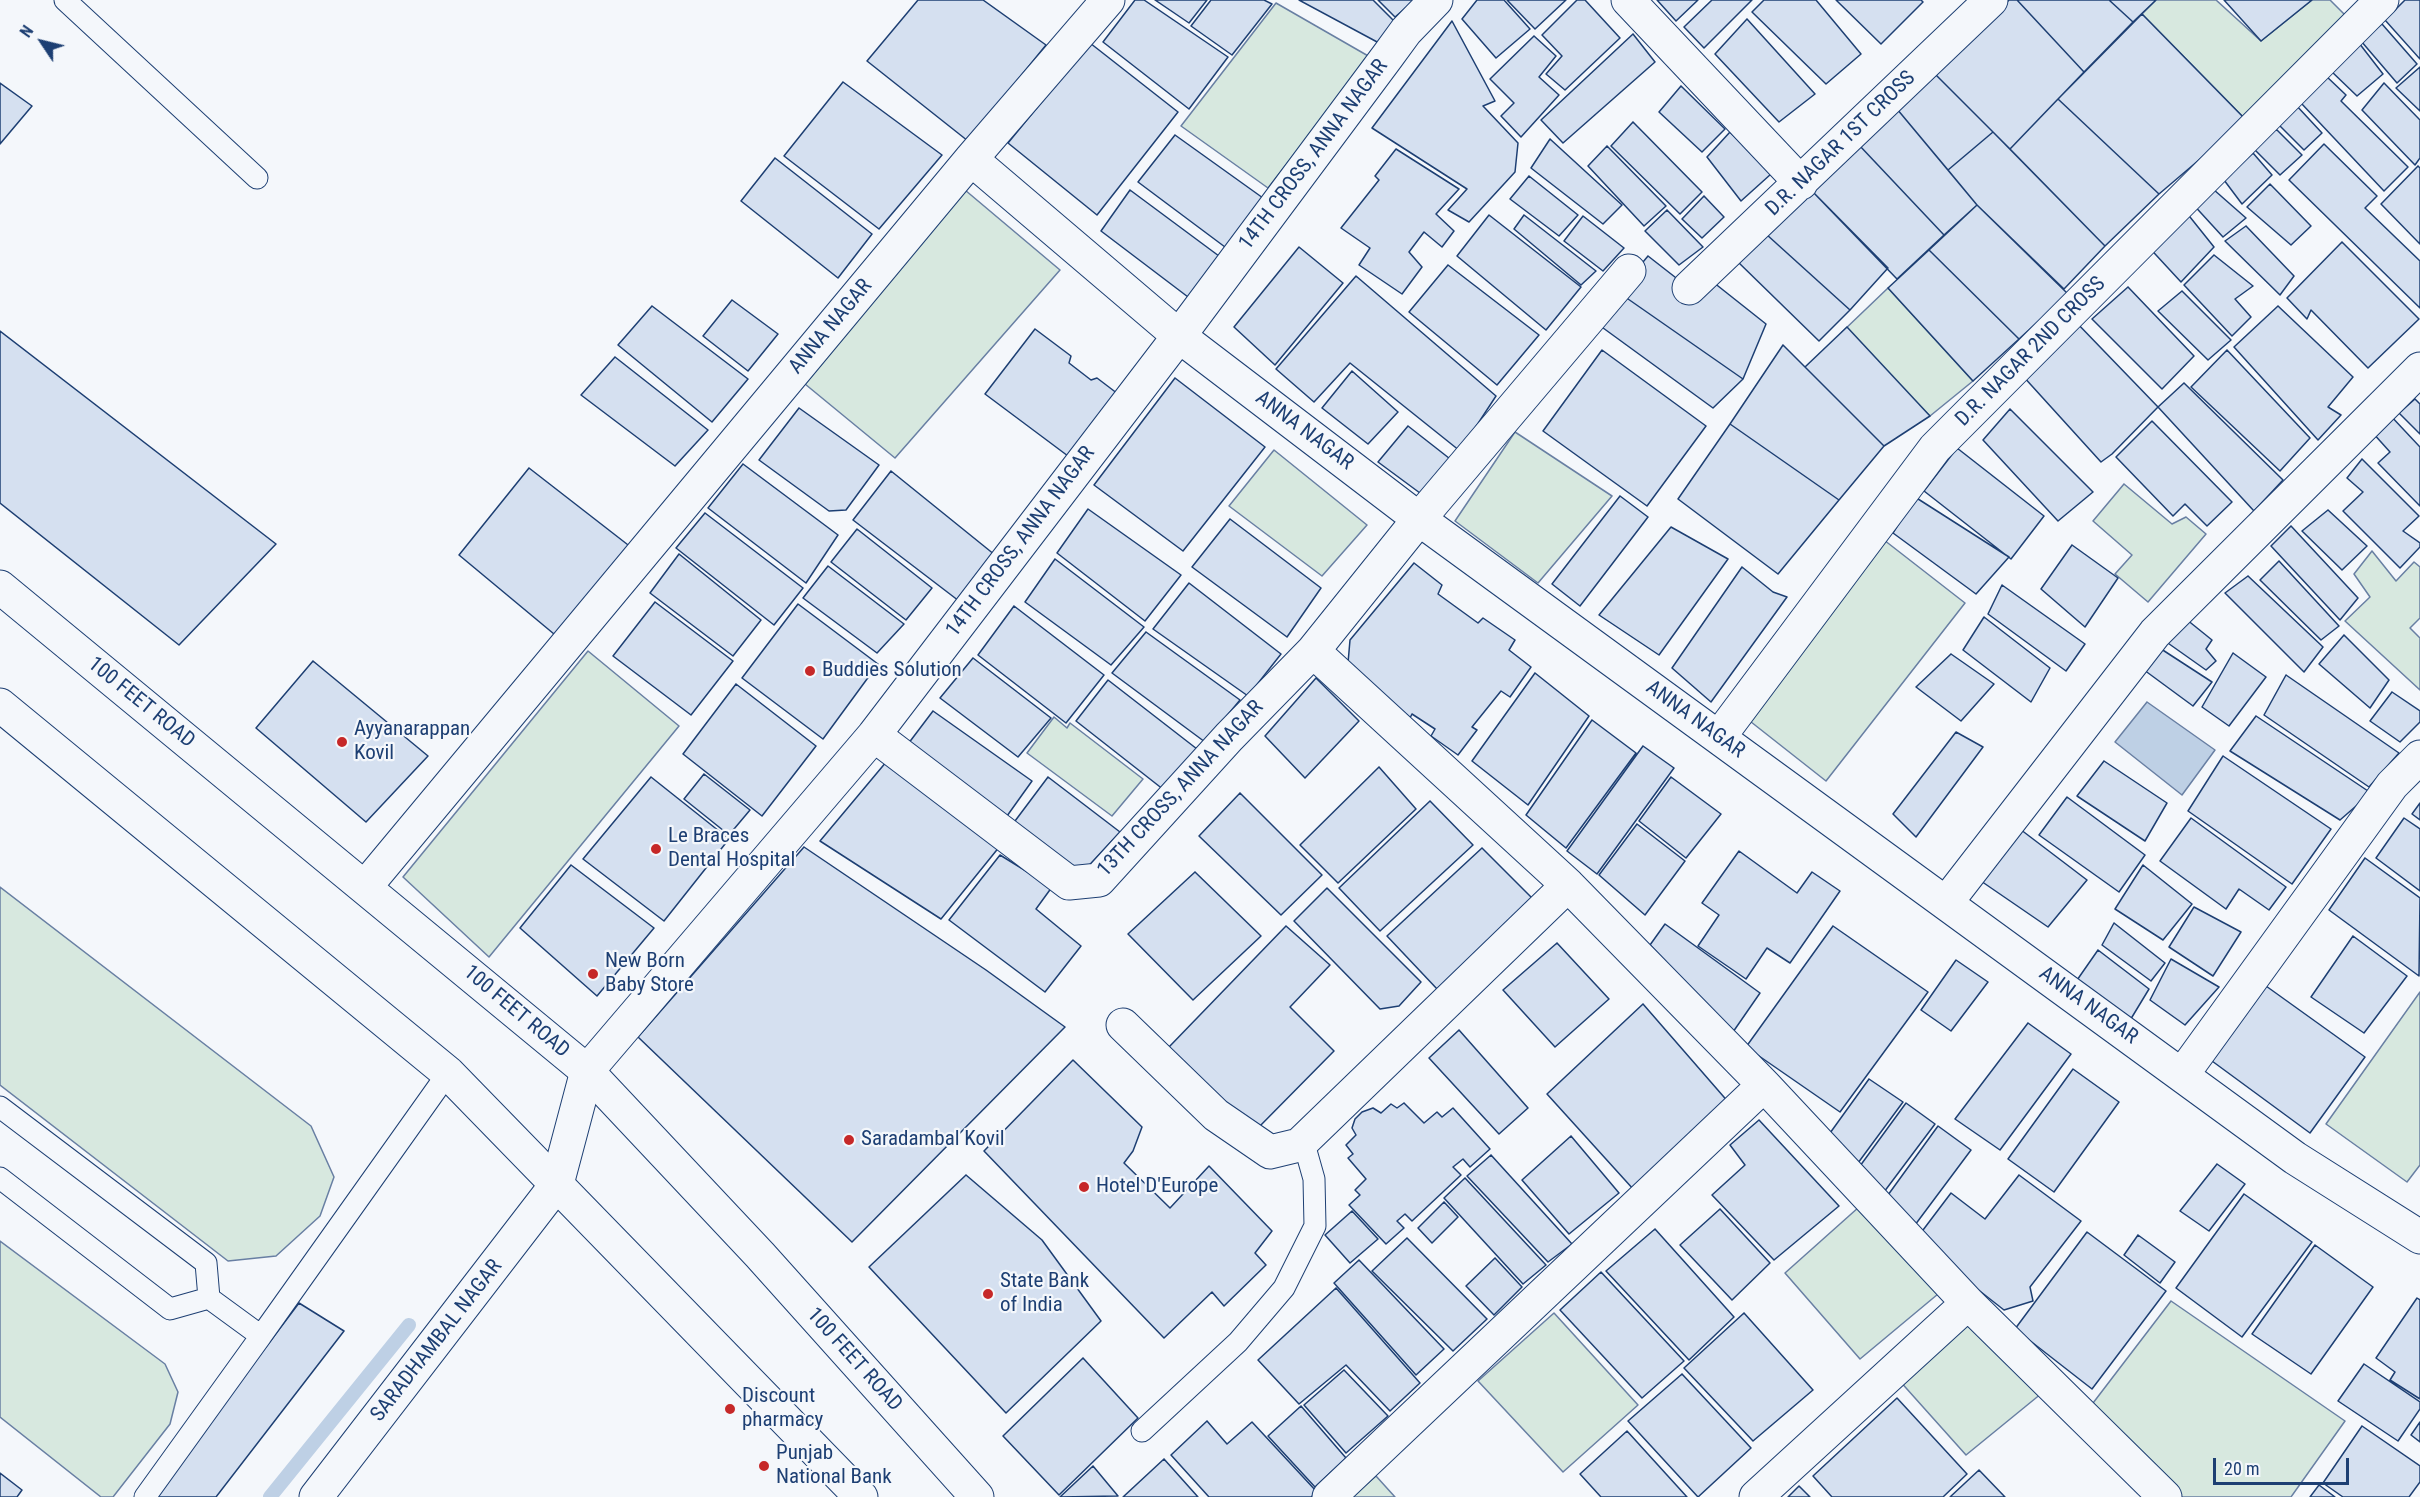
<!DOCTYPE html>
<style>
body{margin:0}
#map{position:relative;width:2420px;height:1497px;overflow:hidden;background:#f4f7fb;font-family:"Roboto Condensed",sans-serif}
canvas{display:block}
.north{position:absolute;left:12px;top:12px;width:60px;height:60px;-webkit-text-stroke:4px #f4f7fb;paint-order:stroke;rotate:305deg;font-size:16px;font-weight:700;line-height:24px;text-align:center;color:#1d3f73}
.north::after{content:'';display:block;margin:auto;width:21px;height:27px;background:#1d3f73;clip-path:polygon(50% 0,100% 100%,50% 72%,0 100%)}
.scale{position:absolute;left:2213px;top:1458px;width:136px;height:27px;box-sizing:border-box;border:3px solid #1d3f73;border-top:0;padding-left:8px;font-size:18px;line-height:21px;white-space:nowrap;color:#1d3f73;-webkit-text-stroke:4px #f4f7fb;paint-order:stroke}
</style>
<div id="map">
<canvas width="2420" height="1497"></canvas>
<div class="north">N</div>
<div class="scale">20 m</div>
</div>
<script>
const ctx = document.querySelector('canvas').getContext('2d');
ctx.lineJoin = 'round';
function paint(path, color) { ctx.fillStyle = color; ctx.fill(path, 'evenodd'); }
const poly = rows => new Path2D(rows.map(r => 'M' + r).join(''));
function trace(path, color, width, dash) { ctx.strokeStyle = color; ctx.lineWidth = width; ctx.lineCap = dash ? 'butt' : 'round'; ctx.setLineDash(dash || []); ctx.stroke(path); }
function write(font, color, halo, rows, align = 'center') {
  ctx.font = font + ' "Roboto Condensed",sans-serif'; ctx.lineWidth = 4.5; ctx.setLineDash([]); ctx.textBaseline = 'middle'; ctx.strokeStyle = halo; ctx.fillStyle = color; for (const [text, x, y, turn = 0] of rows) {
    ctx.save(); ctx.translate(x, y); ctx.rotate((+turn || 0) * Math.PI / 180); ctx.textAlign = isNaN(turn) ? turn : align; if (halo) ctx.strokeText(text, 0, 0); ctx.fillText(text, 0, 0); ctx.restore();
  }
}
const green = poly([
 [2156,0,2216,0,2261,41,2312,0,2330,0,2356,26,2246,120,2142,14,2156,0],
 [1276,3,1370,57,1268,188,1181,126,1276,3],
 [965,190,1060,270,895,458,805,384,965,190],
 [1888,288,1973,381,1930,416,1842,332,1888,288],
 [1515,432,1612,496,1538,583,1455,521,1515,432],
 [1274,450,1367,525,1322,576,1229,506,1274,450],
 [2124,484,2172,524,2186,517,2206,534,2148,602,2115,574,2132,555,2093,521,2124,484],
 [1884,540,1965,603,1826,781,1746,718,1884,540],
 [2372,551,2396,581,2414,562,2420,567,2420,618,2410,628,2420,638,2420,690,2345,621,2370,597,2354,574,2372,551],
 [588,651,679,726,489,957,403,877,588,651],
 [1054,717,1067,728,1070,723,1143,779,1112,816,1027,753,1054,717],
 [0,887,311,1126,334,1177,320,1216,276,1256,228,1261,0,1085,0,887],
 [2420,992,2420,1165,2407,1182,2326,1124,2420,992],
 [1859,1207,1938,1294,1860,1359,1785,1273,1859,1207],
 [0,1241,165,1364,178,1392,170,1424,113,1497,101,1497,0,1417,0,1241],
 [2171,1301,2345,1421,2291,1497,2182,1497,2090,1407,2171,1301],
 [1554,1313,1638,1405,1563,1472,1478,1381,1554,1313],
 [1967,1317,2042,1393,1966,1455,1898,1379,1967,1317],
 [1376,1476,1395,1497,1354,1497,1353,1496,1376,1476]
]);
const water = poly([
 [2147,702,2215,750,2182,795,2115,742,2147,702]
]);
const stream = poly([
 [270,1497,409,1325]
]);
const building = poly([
 [918,0,983,0,1046,45,968,141,867,61,918,0],
 [1135,0,1144,0,1228,57,1189,109,1103,42,1135,0],
 [1155,0,1207,0,1189,23,1155,0],
 [1211,0,1264,0,1272,4,1232,55,1191,26,1211,0],
 [1299,0,1373,0,1394,21,1379,43,1299,0],
 [1378,0,1415,0,1395,17,1378,0],
 [1477,0,1504,0,1530,29,1496,58,1462,19,1477,0],
 [1507,0,1566,0,1535,29,1507,0],
 [1577,0,1585,0,1620,38,1565,90,1546,74,1562,56,1542,35,1577,0],
 [1657,0,1698,0,1676,21,1657,0],
 [1712,0,1752,0,1704,48,1684,27,1712,0],
 [1764,0,1816,0,1861,54,1826,84,1752,12,1764,0],
 [1836,0,1921,0,1923,2,1881,44,1836,0],
 [2009,0,2017,0,2084,72,2010,149,1936,75,2009,0],
 [2017,0,2109,0,2133,22,2084,72,2017,0],
 [2109,0,2156,0,2133,22,2109,0],
 [2224,0,2312,0,2261,41,2224,0],
 [2405,0,2420,0,2420,59,2385,20,2405,0],
 [2142,14,2246,120,2159,194,2058,99,2142,14],
 [1747,19,1815,94,1779,122,1715,54,1747,19],
 [1452,21,1495,101,1483,106,1518,143,1515,172,1469,222,1448,210,1467,189,1372,128,1452,21],
 [2382,24,2417,64,2397,83,2361,41,2382,24],
 [1633,34,1655,62,1563,143,1541,120,1633,34],
 [1534,36,1556,56,1539,77,1559,95,1521,137,1501,116,1514,103,1490,79,1534,36],
 [1090,43,1178,112,1097,215,1008,143,1090,43],
 [2359,43,2383,74,2357,96,2330,70,2359,43],
 [2420,67,2420,111,2396,88,2420,67],
 [1936,75,1993,132,1948,170,1897,109,1936,75],
 [2325,75,2346,95,2341,101,2408,167,2384,191,2301,103,2325,75],
 [843,82,942,155,879,229,784,156,843,82],
 [0,83,32,106,0,144,0,83],
 [2384,83,2420,120,2420,158,2415,165,2362,110,2384,83],
 [1681,86,1725,129,1702,152,1659,112,1681,86],
 [2058,99,2159,194,2105,246,2010,149,2058,99],
 [2295,104,2322,133,2304,150,2278,124,2295,104],
 [1897,109,1977,205,1944,235,1859,145,1897,109],
 [1633,122,1702,192,1680,214,1611,146,1633,122],
 [2276,129,2302,155,2280,175,2255,150,2276,129],
 [1730,132,1771,174,1741,201,1707,157,1730,132],
 [1993,132,2105,246,2064,289,1977,205,1948,170,1993,132],
 [1175,135,1263,198,1229,250,1138,182,1175,135],
 [1550,139,1622,205,1603,224,1531,168,1550,139],
 [2324,144,2377,196,2365,208,2420,261,2420,308,2289,180,2324,144],
 [1859,145,1944,235,1897,279,1811,190,1859,145],
 [1607,146,1666,206,1644,226,1588,166,1607,146],
 [1396,149,1459,189,1436,214,1454,231,1442,247,1424,232,1409,252,1422,267,1402,294,1359,265,1370,248,1341,228,1379,180,1375,176,1396,149],
 [2253,153,2272,175,2242,204,2224,180,2253,153],
 [775,158,872,234,838,278,741,201,775,158],
 [2418,166,2420,168,2420,244,2381,204,2418,166],
 [1529,176,1578,215,1559,236,1510,199,1529,176],
 [2205,182,2246,218,2223,237,2190,201,2205,182],
 [2270,184,2311,226,2291,245,2247,207,2270,184],
 [1130,190,1223,259,1192,300,1101,231,1130,190],
 [1811,190,1888,268,1850,310,1766,234,1811,190],
 [1704,196,1724,217,1702,238,1682,219,1704,196],
 [1977,205,2068,294,2019,339,1929,250,1977,205],
 [2182,207,2214,247,2181,282,2144,242,2182,207],
 [1667,210,1703,247,1679,265,1645,231,1667,210],
 [1489,215,1581,287,1546,330,1457,256,1489,215],
 [1524,215,1596,271,1581,285,1514,229,1524,215],
 [1583,216,1624,248,1603,271,1564,241,1583,216],
 [2246,226,2294,276,2280,295,2225,241,2246,226],
 [1766,234,1850,310,1819,341,1737,261,1766,234],
 [2342,242,2419,319,2368,368,2311,310,2307,319,2287,298,2342,242],
 [1299,247,1343,283,1275,365,1234,327,1299,247],
 [1929,250,2019,339,1973,381,1888,288,1929,250],
 [2214,255,2253,286,2235,299,2251,317,2232,336,2184,285,2214,255],
 [1648,256,1689,288,1713,282,1766,324,1743,379,1618,292,1648,256],
 [1448,265,1539,335,1497,385,1409,312,1448,265],
 [1356,276,1496,396,1460,451,1350,363,1314,402,1276,369,1356,276],
 [2128,287,2194,356,2162,389,2092,319,2128,287],
 [2182,291,2231,340,2208,360,2158,311,2182,291],
 [1618,292,1743,379,1713,408,1599,325,1618,292],
 [732,300,778,334,748,371,703,336,732,300],
 [652,306,748,379,712,422,618,345,652,306],
 [2278,306,2353,377,2328,407,2341,415,2318,440,2234,347,2278,306],
 [2074,320,2158,407,2112,454,2101,462,2022,375,2074,320],
 [1847,327,1930,416,1884,446,1805,367,1847,327],
 [1035,329,1071,356,1069,363,1091,380,1097,378,1122,397,1072,459,985,394,1035,329],
 [0,331,276,544,179,645,0,503,0,331],
 [1783,345,1884,446,1839,500,1730,424,1783,345],
 [1602,350,1706,426,1647,506,1543,431,1602,350],
 [2227,350,2310,438,2280,471,2191,387,2227,350],
 [615,357,708,430,675,466,581,395,615,357],
 [1352,371,1398,412,1368,444,1322,408,1352,371],
 [1175,378,1265,447,1183,551,1094,485,1175,378],
 [2184,383,2283,480,2254,511,2158,407,2184,383],
 [2415,399,2420,404,2420,434,2399,413,2415,399],
 [799,408,879,465,846,510,829,511,759,460,799,408],
 [2010,409,2093,492,2058,521,1983,440,2010,409],
 [2389,414,2420,447,2420,506,2378,463,2390,452,2372,432,2389,414],
 [2152,421,2232,502,2207,526,2185,504,2173,516,2116,457,2152,421],
 [1730,424,1839,500,1778,574,1678,499,1730,424],
 [1408,426,1454,462,1424,496,1378,462,1408,426],
 [1957,448,2044,516,2011,559,1924,491,1957,448],
 [2362,459,2419,516,2403,531,2420,543,2420,547,2400,568,2343,511,2363,492,2347,478,2362,459],
 [743,464,838,535,806,583,708,508,743,464],
 [529,468,632,548,560,639,459,555,529,468],
 [891,471,995,555,959,601,853,520,891,471],
 [1620,496,1648,517,1580,606,1552,584,1620,496],
 [1915,497,2009,557,1976,594,1893,533,1915,497],
 [1088,509,1181,575,1145,621,1057,553,1088,509],
 [2328,510,2367,546,2342,570,2302,531,2328,510],
 [705,513,803,588,774,625,676,548,705,513],
 [1230,519,1321,588,1287,637,1192,567,1230,519],
 [2291,526,2358,598,2340,620,2271,546,2291,526],
 [1671,527,1728,559,1659,655,1599,615,1671,527],
 [857,529,932,588,906,620,831,562,857,529],
 [2072,545,2118,578,2085,627,2041,589,2072,545],
 [679,554,761,620,733,656,650,593,679,554],
 [1055,559,1144,627,1111,665,1025,602,1055,559],
 [2279,561,2339,626,2321,640,2260,580,2279,561],
 [1414,563,1442,585,1438,594,1478,623,1483,618,1515,640,1509,650,1531,667,1510,697,1501,691,1472,727,1477,730,1458,755,1431,736,1435,729,1412,714,1410,718,1386,701,1348,663,1350,640,1414,563],
 [828,566,904,624,877,653,803,598,828,566],
 [1742,567,1773,592,1787,597,1711,702,1672,668,1742,567],
 [2248,576,2323,647,2304,672,2225,593,2248,576],
 [1189,583,1281,654,1248,696,1153,629,1189,583],
 [2002,585,2085,644,2066,671,1988,614,2002,585],
 [655,602,733,661,691,715,613,656,655,602],
 [798,604,878,664,823,739,742,678,798,604],
 [1014,606,1104,675,1066,723,978,655,1014,606],
 [2181,615,2212,640,2206,649,2216,661,2206,670,2165,641,2181,615],
 [1984,617,2050,668,2031,702,1963,650,1984,617],
 [1146,632,1240,700,1205,742,1112,673,1146,632],
 [2344,635,2389,680,2370,708,2319,664,2344,635],
 [2155,645,2212,682,2193,706,2140,667,2155,645],
 [2233,653,2266,677,2229,726,2202,707,2233,653],
 [1951,654,1994,684,1961,721,1916,687,1951,654],
 [973,658,1051,718,1018,757,940,698,973,658],
 [313,661,428,756,366,822,256,728,313,661],
 [1535,673,1589,716,1528,805,1472,761,1535,673],
 [2286,675,2399,753,2369,787,2264,715,2286,675],
 [1316,678,1359,721,1305,778,1265,736,1316,678],
 [1108,680,1197,749,1164,790,1076,721,1108,680],
 [736,684,816,746,762,816,683,754,736,684],
 [2392,692,2420,711,2420,722,2400,742,2370,721,2392,692],
 [933,711,1032,781,1002,823,905,748,933,711],
 [2256,716,2371,793,2340,820,2230,751,2256,716],
 [1592,720,1636,753,1566,848,1526,815,1592,720],
 [1956,732,1983,747,1916,837,1893,814,1956,732],
 [1643,746,1674,768,1597,874,1567,851,1643,746],
 [2223,756,2331,829,2292,884,2188,811,2223,756],
 [887,761,1000,846,941,919,820,841,887,761],
 [2104,761,2167,803,2145,841,2077,796,2104,761],
 [1379,767,1416,809,1338,883,1300,845,1379,767],
 [704,774,750,810,729,835,684,799,704,774],
 [651,777,729,839,664,921,583,859,651,777],
 [1048,777,1120,832,1081,874,1012,825,1048,777],
 [1671,777,1721,814,1686,858,1639,821,1671,777],
 [1240,793,1322,875,1281,915,1199,836,1240,793],
 [2067,797,2145,855,2119,892,2039,835,2067,797],
 [1430,801,1473,845,1380,931,1339,888,1430,801],
 [2420,803,2420,820,2412,814,2420,803],
 [2191,818,2286,887,2269,910,2239,889,2226,909,2160,861,2191,818],
 [2404,818,2420,829,2420,891,2376,858,2404,818],
 [2012,823,2087,880,2048,927,1978,879,2012,823],
 [1637,824,1685,861,1645,915,1599,875,1637,824],
 [804,847,986,970,1065,1027,852,1242,638,1037,804,847],
 [1482,848,1534,900,1438,990,1387,936,1482,848],
 [1739,851,1797,893,1812,872,1840,891,1790,963,1767,948,1746,979,1698,946,1719,915,1702,903,1739,851],
 [1000,855,1052,887,1036,909,1081,946,1045,992,949,920,1000,855],
 [2365,858,2420,898,2419,976,2329,910,2365,858],
 [571,865,654,928,597,996,520,928,571,865],
 [2143,865,2192,904,2163,940,2115,909,2143,865],
 [1195,872,1261,936,1193,1000,1128,934,1195,872],
 [1327,888,1421,982,1399,1006,1380,1009,1294,921,1327,888],
 [2194,907,2241,932,2213,976,2169,947,2194,907],
 [2114,923,2165,963,2151,981,2102,945,2114,923],
 [1665,924,1760,993,1733,1032,1650,945,1665,924],
 [1286,926,1330,965,1290,1007,1334,1051,1255,1131,1169,1047,1286,926],
 [1833,926,1928,992,1840,1112,1746,1047,1833,926],
 [2353,936,2407,976,2364,1033,2311,997,2353,936],
 [1557,943,1609,999,1555,1047,1503,990,1557,943],
 [2098,950,2149,989,2129,1022,2075,983,2098,950],
 [2171,959,2219,987,2185,1025,2150,1000,2171,959],
 [1956,960,1988,982,1951,1031,1921,1010,1956,960],
 [2266,986,2365,1057,2310,1133,2212,1061,2266,986],
 [1643,1004,1730,1104,1634,1190,1547,1094,1643,1004],
 [2028,1023,2071,1054,2000,1150,1955,1119,2028,1023],
 [1459,1030,1528,1108,1499,1134,1429,1058,1459,1030],
 [1073,1060,1142,1127,1133,1151,1124,1163,1170,1208,1209,1166,1272,1231,1255,1253,1266,1265,1224,1306,1212,1292,1164,1338,984,1151,1073,1060],
 [2073,1069,2119,1102,2054,1192,2008,1159,2073,1069],
 [1869,1079,1903,1102,1858,1163,1825,1140,1869,1079],
 [1404,1103,1424,1123,1437,1112,1442,1117,1453,1108,1490,1149,1470,1167,1463,1159,1453,1167,1461,1175,1412,1221,1405,1214,1397,1221,1404,1228,1386,1244,1349,1205,1360,1195,1355,1190,1366,1179,1348,1158,1353,1154,1346,1145,1356,1135,1352,1128,1355,1119,1362,1112,1373,1108,1381,1113,1391,1104,1397,1108,1404,1103],
 [1906,1103,1935,1124,1884,1192,1860,1166,1906,1103],
 [1759,1120,1839,1206,1774,1260,1712,1195,1745,1165,1730,1145,1759,1120],
 [1938,1126,1971,1150,1915,1225,1888,1195,1938,1126],
 [1571,1136,1619,1193,1569,1234,1522,1180,1571,1136],
 [1491,1155,1572,1244,1548,1262,1467,1176,1491,1155],
 [2217,1164,2245,1184,2209,1231,2180,1211,2217,1164],
 [966,1175,1042,1240,1101,1321,1006,1413,869,1267,966,1175],
 [2019,1175,2081,1221,2030,1287,2033,1301,2004,1310,1953,1270,1920,1234,1951,1193,1985,1219,2019,1175],
 [1465,1178,1546,1265,1523,1284,1444,1198,1465,1178],
 [2244,1194,2312,1242,2242,1337,2176,1288,2244,1194],
 [1444,1202,1458,1217,1432,1243,1418,1228,1444,1202],
 [1720,1209,1770,1263,1732,1300,1680,1245,1720,1209],
 [1352,1211,1378,1239,1350,1263,1325,1235,1352,1211],
 [1655,1229,1734,1317,1689,1360,1606,1271,1655,1229],
 [2087,1232,2166,1291,2092,1389,2015,1329,2087,1232],
 [2138,1235,2175,1262,2160,1283,2124,1255,2138,1235],
 [1407,1238,1487,1319,1453,1351,1372,1271,1407,1238],
 [2315,1245,2373,1287,2311,1374,2252,1334,2315,1245],
 [1495,1258,1522,1287,1494,1315,1466,1286,1495,1258],
 [1359,1260,1444,1349,1416,1375,1334,1283,1359,1260],
 [1601,1272,1684,1361,1642,1398,1560,1310,1601,1272],
 [1336,1288,1420,1383,1390,1411,1346,1365,1299,1404,1258,1360,1336,1288],
 [2417,1298,2420,1300,2420,1399,2390,1380,2395,1372,2376,1358,2417,1298],
 [299,1303,344,1331,216,1497,153,1497,299,1303],
 [1744,1313,1813,1390,1753,1441,1684,1368,1744,1313],
 [1083,1358,1138,1418,1059,1495,1003,1436,1083,1358],
 [2364,1364,2420,1402,2420,1409,2398,1441,2338,1401,2364,1364],
 [1344,1370,1388,1416,1346,1453,1304,1405,1344,1370],
 [1682,1374,1751,1448,1698,1497,1628,1421,1682,1374],
 [1897,1398,1967,1474,1943,1497,1832,1497,1813,1476,1897,1398],
 [1301,1406,1346,1458,1315,1487,1268,1436,1301,1406],
 [1207,1421,1227,1444,1252,1422,1317,1492,1311,1497,1209,1497,1171,1455,1207,1421],
 [2420,1422,2420,1442,2411,1435,2420,1422],
 [2362,1426,2420,1466,2420,1482,2409,1497,2343,1497,2323,1483,2362,1426],
 [1627,1431,1687,1497,1601,1497,1580,1474,1627,1431],
 [1164,1459,1198,1497,1123,1497,1164,1459],
 [1093,1466,1118,1496,1060,1497,1093,1466],
 [1979,1470,2005,1497,1950,1497,1979,1470],
 [0,1473,22,1490,17,1497,0,1497,0,1473],
 [2319,1485,2335,1497,2310,1497,2319,1485],
 [1799,1486,1810,1497,1788,1497,1799,1486]
]);
const service = poly([
 [65,0,257,178],
 [0,1107,206,1263,209,1298],
 [0,1178,170,1309,209,1298,261,1336,448,1073],
 [1142,1431,1238,1342,1284,1288,1315,1226,1314,1179,1303,1140],
 [145,1497,261,1336]
]);
const minor = poly([
 [1628,0,1801,183],
 [971,159,1179,336,1419,519,2295,1158,2420,1237],
 [1689,288,1991,0],
 [1313,651,1568,885,1764,1085,1968,1303,2165,1497],
 [874,735,1069,883,1099,880,1229,737,1313,651,1419,519,1629,271],
 [1719,737,1935,448,2382,0],
 [365,887,971,159,1108,0],
 [1946,903,2155,633,2420,369],
 [1123,1025,1216,1115,1270,1152,1299,1145,1568,885],
 [2182,1075,2392,785,2420,757],
 [316,1497,557,1184,587,1071,874,735,1179,336,1387,57,1406,31,1436,0],
 [1329,1497,1764,1085],
 [1756,1497,1968,1303]
]);
const trunk = poly([
 [0,587,587,1071,760,1255,977,1497],
 [0,705,448,1073,861,1497]
]);
const markers = [
 [810,671,6,"#c62828"],
 [342,742,6,"#c62828"],
 [656,849,6,"#c62828"],
 [593,974,6,"#c62828"],
 [849,1140,6,"#c62828"],
 [1084,1187,6,"#c62828"],
 [988,1294,6,"#c62828"],
 [730,1409,6,"#c62828"],
 [764,1466,6,"#c62828"]
];
const streetNames = [
 ["D.R. NAGAR 1ST CROSS",1841,144,-44],
 ["14TH CROSS, ANNA NAGAR",1314,155,-53],
 ["ANNA NAGAR",831,327,-50],
 ["D.R. NAGAR 2ND CROSS",2031,352,-45],
 ["ANNA NAGAR",1304,431,37],
 ["14TH CROSS, ANNA NAGAR",1021,542,-53],
 ["100 FEET ROAD",141,703,39],
 ["ANNA NAGAR",1695,720,36],
 ["13TH CROSS, ANNA NAGAR",1181,789,-47],
 ["ANNA NAGAR",2088,1006,36],
 ["100 FEET ROAD",516,1012,40],
 ["SARADHAMBAL NAGAR",437,1341,-52],
 ["100 FEET ROAD",854,1360,48]
];
const poiNames = [
 ["Buddies Solution",822,671],
 ["Ayyanarappan",354,730],
 ["Kovil",354,754],
 ["Le Braces",668,837],
 ["Dental Hospital",668,861],
 ["New Born",605,962],
 ["Baby Store",605,986],
 ["Saradambal Kovil",861,1140],
 ["Hotel D'Europe",1096,1187],
 ["State Bank",1000,1282],
 ["of India",1000,1306],
 ["Discount",742,1397],
 ["pharmacy",742,1421],
 ["Punjab",776,1454],
 ["National Bank",776,1478]
];
paint(green, '#d7e8df');
trace(green, '#687fa3', 1.5);
paint(water, '#bed0e5');
trace(water, '#687fa3', 1.5);
trace(stream, '#bed0e5', 14);
paint(building, '#d5e0f0');
trace(building, '#1d3f73', 1.5);
trace(service, '#1d3f73', 23);
trace(minor, '#1d3f73', 35);
trace(trunk, '#1d3f73', 35);
trace(service, '#f4f7fb', 21);
trace(minor, '#f4f7fb', 33);
trace(trunk, '#f4f7fb', 33);
for (const [x, y, r, color] of markers) { const dot = new Path2D(); dot.arc(x, y, r, 0, 2 * Math.PI); ctx.fillStyle = color; ctx.fill(dot); trace(dot, '#f4f7fb', 2); }
write('21px', '#1d3f73', '#f4f7fb', streetNames);
write('21px', '#1d3f73', '#f4f7fb', poiNames, 'left');
</script>
